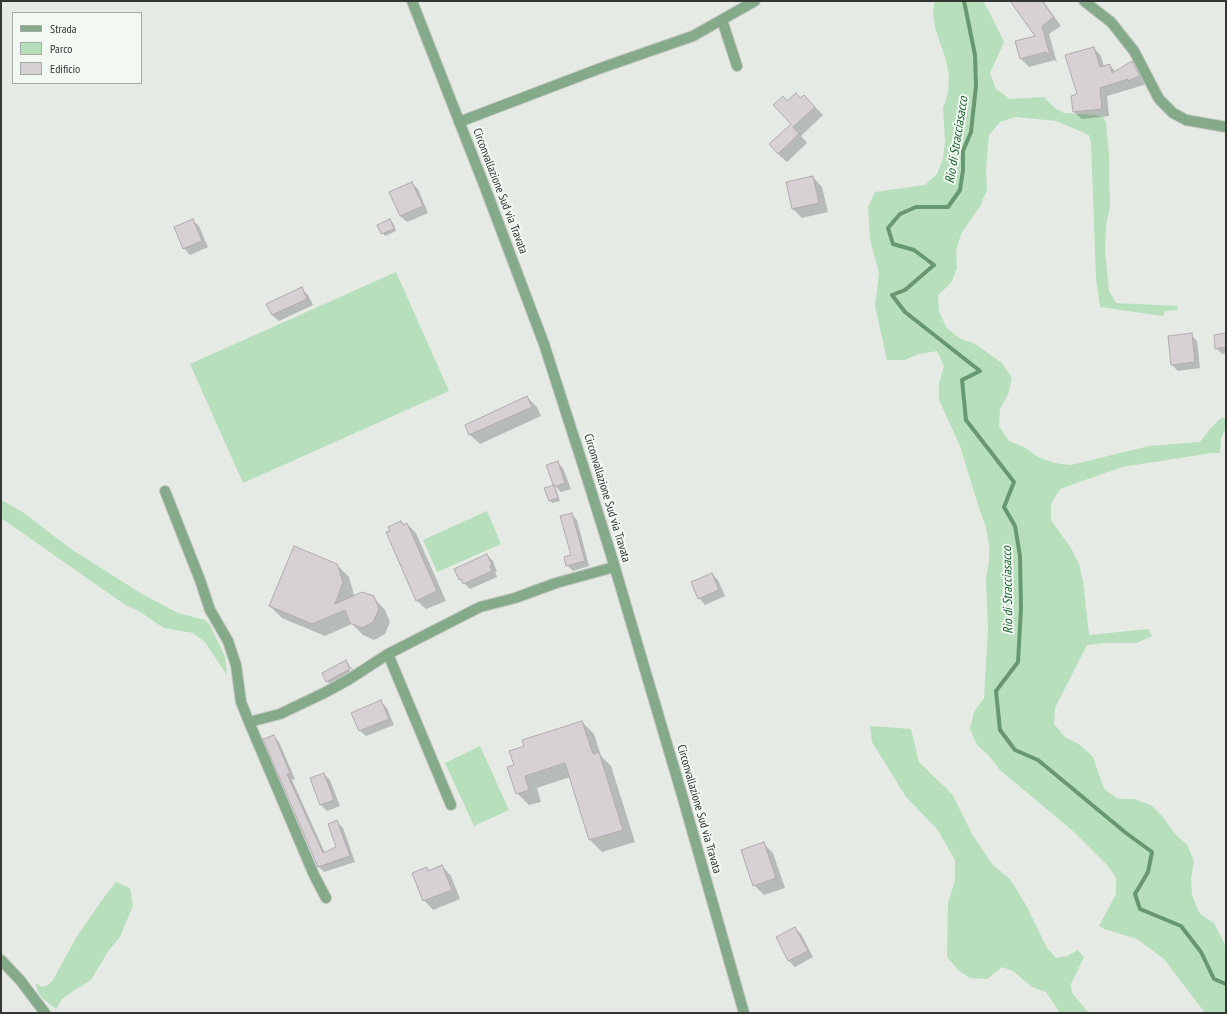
<!DOCTYPE html>
<style>
body{margin:0}
#map{position:relative;width:1227px;height:1014px;overflow:hidden;background:#e5eae5;font-family:"PT Sans Narrow",sans-serif}
canvas{display:block}
.frame{position:absolute;inset:0;border:2px solid #343634;pointer-events:none}
.legend{position:absolute;left:12px;top:12px;width:130px;height:72px;box-sizing:border-box;background:#f2f8f2;border:1px solid #a6aaa6;margin:0;padding:5px 7px;list-style:none;font-size:12px;color:#343634}
.legend li{display:flex;align-items:center;gap:8px;height:20px}
.legend b{width:20px;border:1px solid #a6aaa6}
</style>
<div id="map">
<canvas width="1227" height="1014"></canvas>
<div class="frame"></div>
<ul class="legend">
<li><b style="height:5px;background:#85aa8a"></b>Strada</li>
<li><b style="height:11px;background:#b7dfbc"></b>Parco</li>
<li><b style="height:11px;background:#d7d1d5"></b>Edificio</li>
</ul>
</div>
<script>
const ctx = document.querySelector('canvas').getContext('2d');
ctx.lineJoin = 'round';
function paint(path, color) { ctx.fillStyle = color; ctx.fill(path, 'evenodd'); }
const poly = rows => new Path2D(rows.map(r => 'M' + r).join(''));
function trace(path, color, width, dash) { ctx.strokeStyle = color; ctx.lineWidth = width; ctx.lineCap = dash ? 'butt' : 'round'; ctx.setLineDash(dash || []); ctx.stroke(path); }
function write(font, color, halo, rows, align = 'center') {
  ctx.font = font + ' "PT Sans Narrow",sans-serif'; ctx.lineWidth = 4; ctx.setLineDash([]); ctx.textBaseline = 'middle'; ctx.strokeStyle = halo; ctx.fillStyle = color; for (const [text, x, y, turn = 0] of rows) {
    ctx.save(); ctx.translate(x, y); ctx.rotate((+turn || 0) * Math.PI / 180); ctx.textAlign = isNaN(turn) ? turn : align; if (halo) ctx.strokeText(text, 0, 0); ctx.fillText(text, 0, 0); ctx.restore();
  }
}
const green = poly([
 [935,1,983,1,989,11,1004,42,990,73,996,89,1010,99,1044,97,1056,109,1064,113,1095,115,1103,117,1106,123,1109,156,1110,206,1106,226,1105,252,1109,291,1116,303,1178,306,1177,310,1165,311,1163,316,1100,307,1096,279,1091,142,1089,135,1056,121,1016,117,1000,122,989,135,986,169,987,190,980,206,961,234,956,251,957,268,951,283,938,295,939,312,946,327,959,338,975,344,1002,363,1012,378,1008,395,1000,409,999,426,1009,441,1024,447,1038,457,1054,463,1071,465,1149,446,1200,442,1210,429,1222,417,1226,419,1226,427,1221,439,1220,453,1212,453,1122,467,1060,489,1051,504,1051,520,1071,548,1079,564,1083,581,1089,635,1148,629,1152,636,1137,643,1104,643,1087,645,1055,708,1054,724,1065,737,1080,745,1093,757,1104,789,1118,799,1134,799,1151,805,1163,817,1175,834,1188,846,1194,862,1191,879,1192,895,1200,914,1214,923,1226,947,1226,1013,1205,1013,1164,959,1137,939,1104,929,1099,926,1116,894,1116,878,1109,867,1074,832,1000,770,989,756,977,745,970,729,974,712,984,698,985,682,988,630,986,579,989,561,989,545,986,527,980,511,960,446,939,400,939,383,944,366,937,351,919,354,904,360,887,360,875,306,879,273,870,240,868,207,875,192,925,185,937,174,943,158,945,141,943,108,948,93,949,76,946,60,935,28,933,11],
 [396,272,449,391,243,483,190,364],
 [1,500,24,513,71,549,142,594,178,613,205,620,210,625,225,657,227,675,205,642,193,633,164,628,140,612,124,604,1,518],
 [487,511,501,544,437,572,423,540],
 [870,726,911,729,919,762,952,794,972,834,992,864,1010,879,1027,907,1047,948,1056,958,1067,956,1078,950,1084,957,1071,984,1072,993,1089,1013,1060,1013,1046,992,1032,987,1013,971,1002,967,987,979,970,978,959,971,947,957,948,903,955,880,955,860,937,829,906,797,872,742],
 [480,746,509,810,474,826,445,763],
 [116,882,130,888,133,905,120,937,109,950,91,980,76,989,62,999,56,1009,42,998,38,992,35,983,42,987,48,985,53,980,77,936,105,896]
]);
const shadow = poly([
 [1011,1,1043,1,1061,26,1049,34,1057,63,1055,60,1029,67,1021,59,1036,36],
 [1094,48,1101,56,1104,66,1109,65,1116,72,1132,62,1139,70,1147,84,1107,96,1109,116,1082,119,1074,112],
 [804,96,823,115,801,136,807,143,787,162,778,154,792,124,787,102,801,99],
 [813,177,822,187,828,212,802,218,793,209],
 [412,183,418,189,428,213,407,222,400,216],
 [192,220,199,226,208,247,190,255,184,248],
 [390,220,393,223,396,231,385,236,378,225],
 [302,289,308,295,313,305,279,321,272,315,268,305],
 [1226,334,1226,353,1222,354,1216,348],
 [1191,335,1197,341,1200,368,1178,371,1172,365],
 [527,397,537,407,541,416,480,444,470,435,466,425],
 [557,462,563,468,571,489,561,492,555,486,556,489,548,465],
 [553,487,556,489,560,501,552,503,550,500],
 [572,515,577,520,589,566,573,571,567,565,572,555],
 [401,523,404,526,407,524,416,533,446,601,426,609,416,600,391,531],
 [487,555,493,561,497,572,495,572,497,577,470,589,460,579],
 [336,564,349,577,354,595,354,596,373,597,385,610,390,622,385,634,374,640,363,635,352,624,325,636,282,618,270,606],
 [712,574,718,580,725,596,705,605,699,598],
 [345,662,352,668,356,676,333,687,327,681],
 [348,667,350,667,354,673,352,674],
 [381,702,387,708,394,725,366,736,359,730],
 [582,722,594,734,601,756,611,766,635,842,602,852,590,840,570,777,537,788,541,802,529,805,517,793,515,765,525,746],
 [273,736,279,742,295,779,292,780,325,853,337,848,337,822,343,828,355,862,324,872,318,866],
 [324,774,330,780,340,806,327,811,321,805,312,779],
 [764,844,773,853,785,888,764,895,754,885],
 [442,866,451,876,460,899,433,910,424,900,426,868,429,871],
 [795,928,801,934,813,957,795,967,789,961]
]);
const stream = poly([
 [964,1,975,55,976,86,971,132,963,151,963,170,960,190,948,207,916,207,900,214,888,228,893,244,914,250,934,265,905,290,892,295,905,312,980,371,962,380,966,420,1014,482,1004,507,1015,526,1020,556,1021,608,1018,662,996,691,1000,730,1015,750,1038,760,1126,833,1152,852,1148,872,1135,894,1140,909,1181,926,1201,952,1214,979,1226,984]
]);
const building = poly([
 [1010,1,1042,1,1054,17,1042,26,1050,55,1048,55,1046,52,1020,59,1015,41,1035,36,1010,1],
 [1094,47,1100,67,1110,64,1112,73,1132,61,1140,76,1128,81,1128,79,1100,88,1102,109,1073,112,1071,96,1077,94,1065,55,1094,47],
 [796,93,800,98,804,95,815,107,793,127,799,134,778,154,769,144,791,124,773,105,783,96,787,101,796,93],
 [813,176,819,203,792,209,786,182,813,176],
 [412,182,423,206,400,216,389,192,412,182],
 [193,219,202,241,183,249,174,227,193,219],
 [390,219,394,229,381,234,377,225,390,219],
 [302,287,307,299,272,315,266,304,302,287],
 [1192,333,1195,362,1171,365,1168,336,1192,333],
 [1226,333,1226,347,1215,349,1214,335,1226,333],
 [527,396,532,407,469,435,465,425,527,396],
 [558,461,565,483,554,487,546,465,558,461],
 [554,485,558,498,549,501,544,488,554,485],
 [572,513,585,561,566,566,564,557,571,555,560,516,572,513],
 [401,521,403,525,407,523,437,591,416,601,386,532,390,531,388,527,401,521],
 [294,546,337,564,343,582,335,604,362,592,374,596,379,609,373,622,362,628,350,623,345,610,312,624,269,606,294,546],
 [487,554,492,565,490,566,492,571,463,584,461,579,459,580,454,569,487,554],
 [712,573,719,590,698,599,691,582,712,573],
 [346,660,350,669,326,682,322,673,346,660],
 [381,700,389,719,359,731,351,713,381,700],
 [582,721,593,754,599,752,623,830,589,840,565,763,525,776,529,790,516,794,507,767,514,765,509,751,524,746,522,740,582,721],
 [274,735,290,773,287,774,323,853,336,847,328,824,337,820,350,856,318,867,263,739,274,735],
 [324,773,334,800,320,805,310,778,324,773],
 [764,842,776,878,753,886,741,850,764,842],
 [442,865,452,890,423,901,412,873,427,867,428,871,442,865],
 [795,927,808,951,788,961,776,937,795,927]
]);
const minor = poly([
 [412,1,486,190,544,344,588,481,612,558,682,795,744,1013],
 [1084,1,1111,22,1134,51,1159,99,1173,113,1186,120,1226,127],
 [722,20,737,66],
 [459,122,601,68,693,36,755,1],
 [165,491,200,580,210,610,228,641,236,665,241,702,249,722,280,714,324,693,348,680,388,654,480,607,515,598,556,583,614,567],
 [388,654,451,805],
 [249,722,314,875,326,898],
 [1,960,20,980,45,1013]
]);
const streetNames = [
 ["Circonvallazione Sud via Travata",500,191,69],
 ["Circonvallazione Sud via Travata",607,498,73],
 ["Circonvallazione Sud via Travata",699,809,74]
];
const waterNames = [
 ["Rio di Stracciasacco",957,140,-81],
 ["Rio di Stracciasacco",1008,590,-91]
];
paint(green, '#b7dfbc');
paint(shadow, '#0003');
trace(stream, '#68986f', 4);
paint(building, '#d7d1d5');
trace(building, '#b1aaaf', 1);
trace(minor, '#c2c6c2', 12);
trace(minor, '#85aa8a', 10);
write('12px', '#343634', '#f2f8f2', streetNames);
write('italic 13px', '#145d28', '#f2f8f2', waterNames);
</script>
